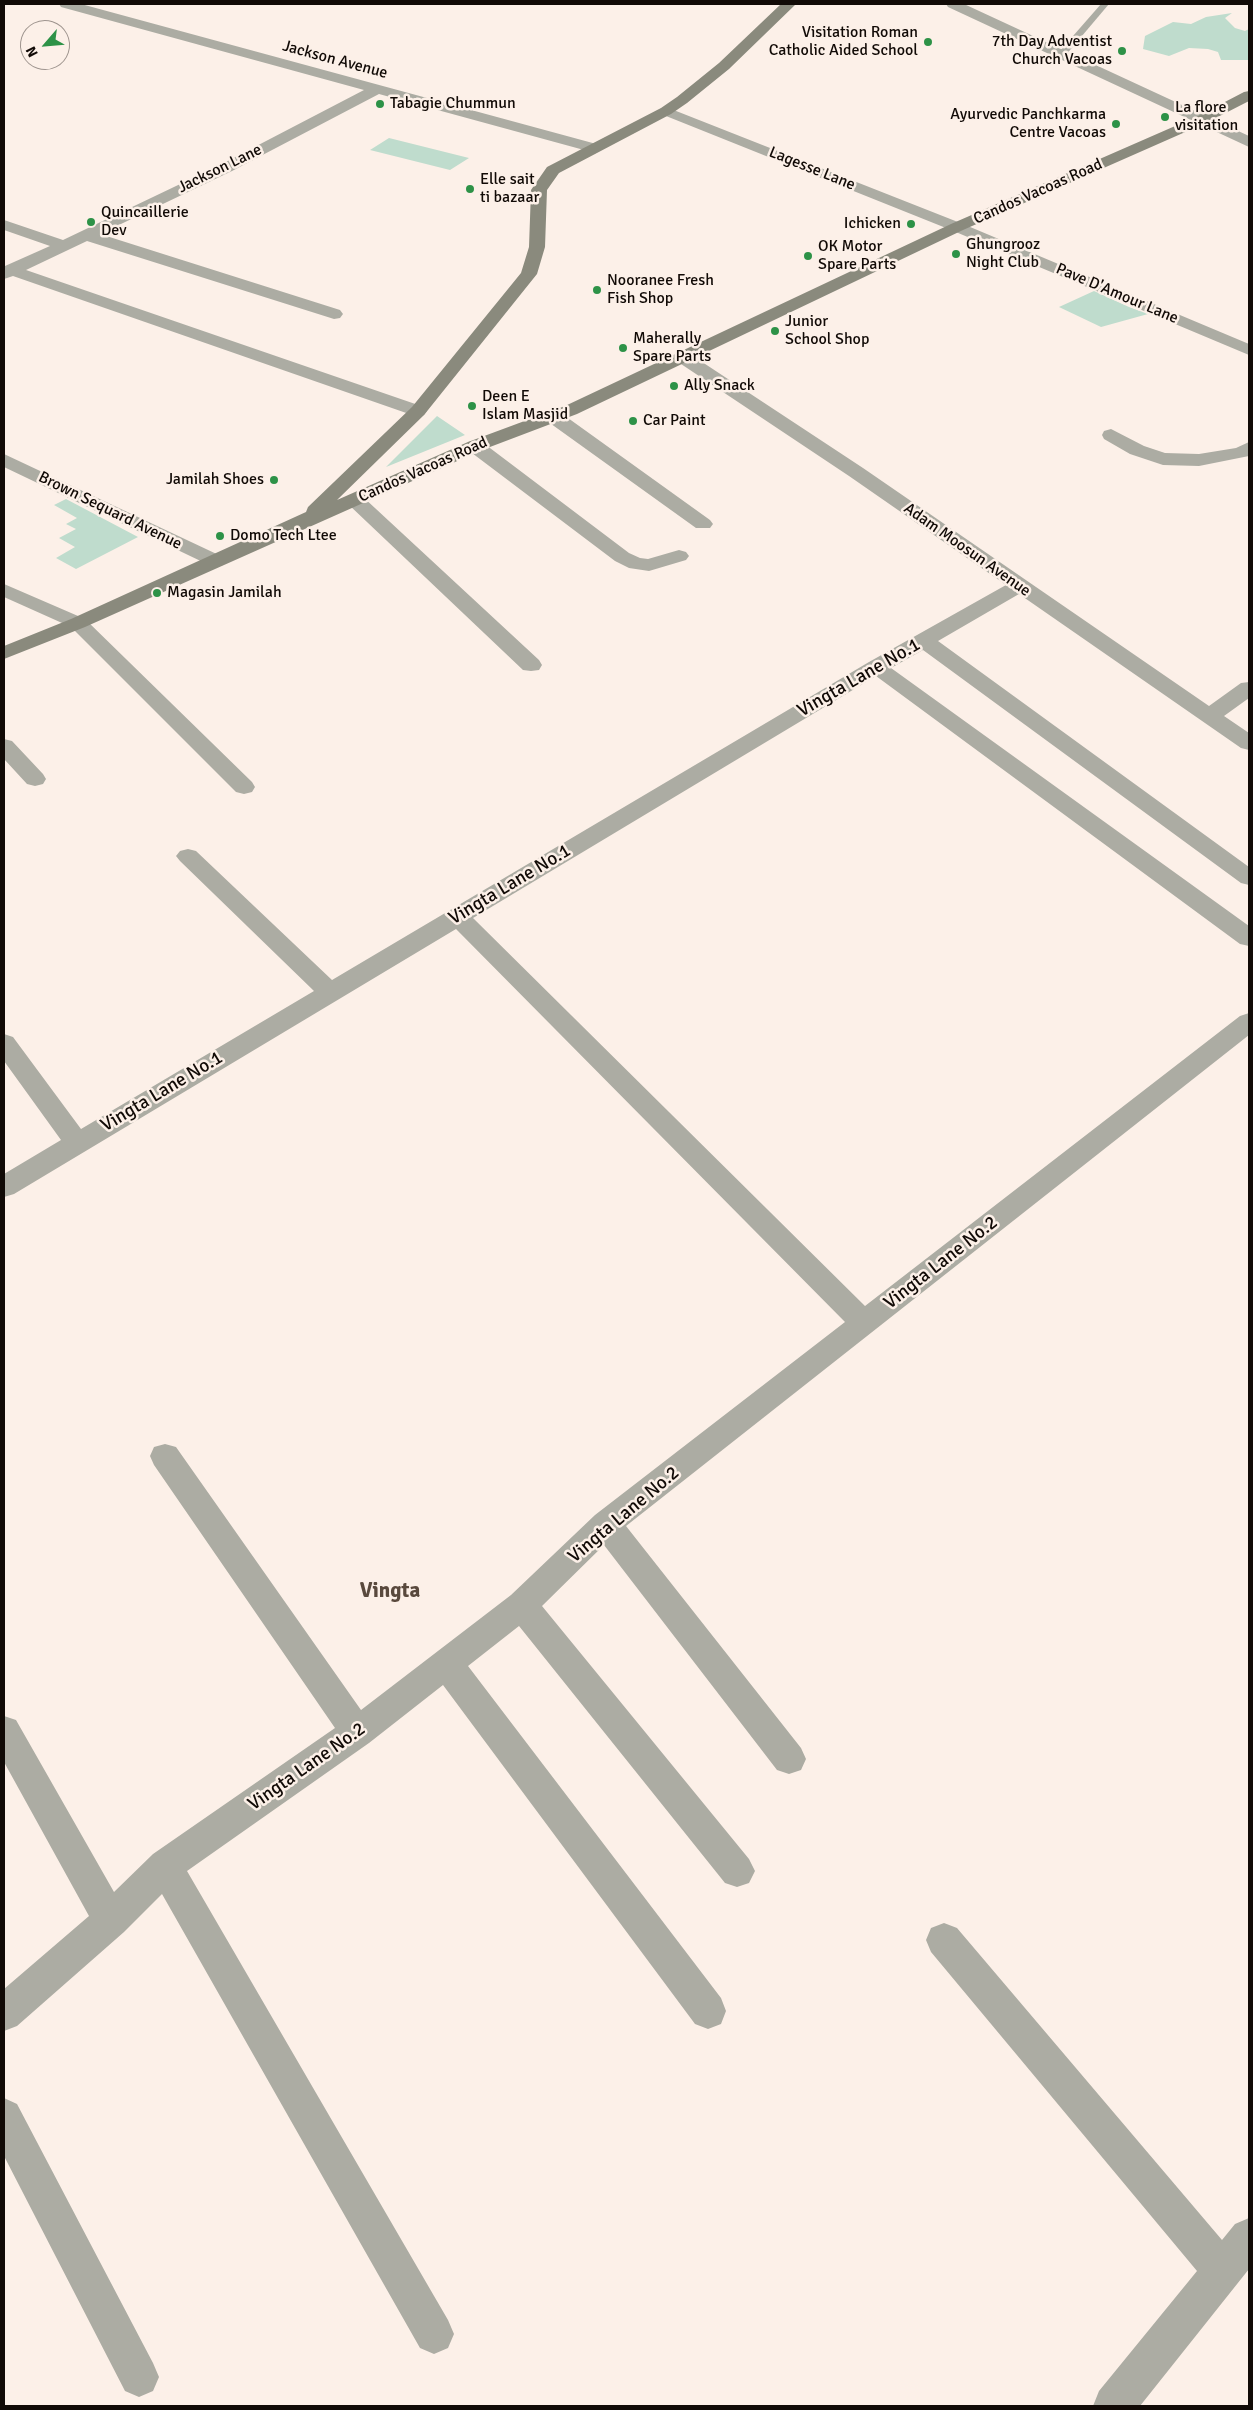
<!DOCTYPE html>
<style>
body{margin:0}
#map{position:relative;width:1253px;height:2410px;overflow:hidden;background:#fcf0e8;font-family:Signika,sans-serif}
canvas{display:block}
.frame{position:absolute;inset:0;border:5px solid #110a06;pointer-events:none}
.north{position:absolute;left:20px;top:20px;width:50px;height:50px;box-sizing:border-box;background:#fcf0e8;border:1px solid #9e948e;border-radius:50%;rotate:243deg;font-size:14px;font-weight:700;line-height:20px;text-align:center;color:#110a06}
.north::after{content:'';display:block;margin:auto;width:18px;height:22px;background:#2d9247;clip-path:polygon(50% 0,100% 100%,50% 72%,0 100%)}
</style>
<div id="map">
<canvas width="1253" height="2410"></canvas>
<div class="frame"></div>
<div class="north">N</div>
</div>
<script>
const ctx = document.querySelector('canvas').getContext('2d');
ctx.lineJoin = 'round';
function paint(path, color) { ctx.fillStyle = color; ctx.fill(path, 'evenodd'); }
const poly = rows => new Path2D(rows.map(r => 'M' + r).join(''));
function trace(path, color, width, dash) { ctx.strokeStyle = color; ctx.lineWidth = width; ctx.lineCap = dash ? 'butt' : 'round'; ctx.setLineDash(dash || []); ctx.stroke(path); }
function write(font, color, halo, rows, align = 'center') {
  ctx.font = font + ' Signika,sans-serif'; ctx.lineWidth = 5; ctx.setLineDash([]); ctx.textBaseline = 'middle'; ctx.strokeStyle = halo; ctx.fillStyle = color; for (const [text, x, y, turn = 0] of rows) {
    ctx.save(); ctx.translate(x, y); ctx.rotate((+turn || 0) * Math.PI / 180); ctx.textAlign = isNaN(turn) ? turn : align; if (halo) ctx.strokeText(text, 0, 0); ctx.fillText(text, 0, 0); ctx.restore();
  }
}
const green = poly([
 [1232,13,1225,18,1235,28,1245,31,1249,29,1249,60,1221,60,1218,52,1208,49,1189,48,1169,56,1143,49,1145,36,1173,22,1191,24,1206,17],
 [389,138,469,158,450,170,370,150],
 [1094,291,1129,307,1148,314,1101,327,1059,307],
 [437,416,465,435,386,467],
 [66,499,138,537,76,569,56,558,75,547,59,538,76,529,66,524,77,518,54,505]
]);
const lane = poly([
 [1101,4,1109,4,1065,56,1059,56,1059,52,1101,4]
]);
const street = poly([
 [59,4,81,4,600,145,603,148,595,153,379,94,232,171,100,234,340,310,343,314,340,318,334,319,87,241,26,270,424,407,427,411,424,415,418,417,412,415,13,276,4,279,5,266,50,246,4,230,4,220,63,240,220,165,364,90,61,7,59,4],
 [946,4,964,4,1249,136,1249,147,948,7,946,4],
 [666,107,963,224,1249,344,1249,355,951,230,661,114,659,111,666,107],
 [684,353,690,354,863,468,1209,706,1241,683,1249,682,1249,698,1224,716,1249,733,1249,750,1241,748,1019,594,938,641,1249,867,1249,885,1241,883,923,650,891,668,1249,926,1249,946,1240,944,876,676,473,918,865,1306,1240,1016,1249,1013,1249,1035,626,1526,801,1748,806,1759,801,1770,789,1774,777,1770,604,1545,542,1606,749,1859,755,1871,749,1883,737,1887,725,1883,519,1626,468,1666,721,1998,726,2011,721,2024,708,2029,695,2024,443,1685,369,1743,187,1871,448,2320,454,2334,448,2348,434,2354,420,2348,162,1894,124,1932,17,2026,4,2031,4,1989,89,1916,4,1762,4,1716,16,1720,114,1892,153,1854,335,1728,154,1465,150,1456,154,1447,165,1444,176,1447,361,1710,511,1595,595,1515,845,1322,456,929,14,1194,4,1197,4,1174,61,1140,4,1061,4,1034,13,1037,81,1129,314,991,180,861,176,856,180,851,188,849,196,851,332,980,869,662,1006,585,849,476,678,362,675,358,678,354,684,353],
 [554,411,561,413,710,520,713,524,710,528,696,528,547,421,545,417,547,413,554,411],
 [1111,429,1144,446,1165,453,1199,454,1236,448,1249,442,1249,456,1199,466,1163,465,1130,454,1104,439,1102,435,1104,431,1111,429],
 [475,440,482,442,629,553,640,558,648,559,679,550,686,552,689,556,686,560,649,571,629,568,615,561,468,450,466,446,468,442,475,440],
 [4,454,223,557,226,561,223,565,216,567,209,565,4,467,4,454],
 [355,494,362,496,539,660,542,665,539,670,531,671,523,670,348,504,345,500,348,496,355,494],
 [4,584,85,619,252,782,255,787,252,792,244,794,236,792,71,627,4,597,4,584],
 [4,739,12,741,43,774,46,779,43,784,35,786,27,784,4,759,4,739],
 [944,1923,957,1928,1222,2240,1235,2224,1249,2218,1249,2269,1140,2406,1093,2406,1099,2391,1197,2271,931,1952,926,1940,931,1928,944,1923],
 [4,2098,17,2104,153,2363,159,2377,153,2391,139,2397,125,2391,4,2156,4,2098]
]);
const secondary = poly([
 [781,4,796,4,729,69,687,103,671,114,559,173,547,190,545,247,537,274,424,415,337,500,468,442,565,406,951,224,1198,116,1244,92,1249,91,1249,101,1208,122,963,230,577,414,482,450,85,627,4,659,4,646,71,619,306,512,308,507,412,407,521,273,529,247,531,190,547,167,661,108,677,97,719,63,781,4]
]);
const markers = [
 [928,42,5,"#2d9247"],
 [1122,51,5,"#2d9247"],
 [380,104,5,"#2d9247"],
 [1165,117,5,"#2d9247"],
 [1116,124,5,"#2d9247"],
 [470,189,5,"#2d9247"],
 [91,222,5,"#2d9247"],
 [911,224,5,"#2d9247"],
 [956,254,5,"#2d9247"],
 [808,256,5,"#2d9247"],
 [597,290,5,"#2d9247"],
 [775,331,5,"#2d9247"],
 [623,348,5,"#2d9247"],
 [674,386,5,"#2d9247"],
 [472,406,5,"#2d9247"],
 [633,421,5,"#2d9247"],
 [274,480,5,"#2d9247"],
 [220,536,5,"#2d9247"],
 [157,593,5,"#2d9247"]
];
const farPoinames = [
 ["Visitation Roman",918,33,"right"],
 ["Catholic Aided School",918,51,"right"],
 ["7th Day Adventist",1112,42,"right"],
 ["Church Vacoas",1112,60,"right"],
 ["Tabagie Chummun",390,104],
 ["La flore",1175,108],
 ["visitation",1175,126],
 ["Ayurvedic Panchkarma",1106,115,"right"],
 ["Centre Vacoas",1106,133,"right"],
 ["Elle sait",480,180],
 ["ti bazaar",480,198],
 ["Quincaillerie",101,213],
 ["Dev",101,231],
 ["Ichicken",901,224,"right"],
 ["Ghungrooz",966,245],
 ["Night Club",966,263],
 ["OK Motor",818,247],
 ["Spare Parts",818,265],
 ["Nooranee Fresh",607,281],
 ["Fish Shop",607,299],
 ["Junior",785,322],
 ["School Shop",785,340],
 ["Maherally",633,339],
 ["Spare Parts",633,357],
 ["Ally Snack",684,386],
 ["Deen E",482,397],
 ["Islam Masjid",482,415],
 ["Car Paint",643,421],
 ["Jamilah Shoes",264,480,"right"],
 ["Domo Tech Ltee",230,536],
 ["Magasin Jamilah",167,593]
];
const farStreetnames = [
 ["Jackson Avenue",335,60,15],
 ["Jackson Lane",220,169,-26],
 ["Lagesse Lane",812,169,22],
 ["Candos Vacoas Road",1038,192,-24],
 ["Pave D'Amour Lane",1117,294,23],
 ["Candos Vacoas Road",423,470,-24],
 ["Brown Sequard Avenue",110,511,26],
 ["Adam Moosun Avenue",967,550,35]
];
const streetNames = [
 ["Vingta Lane No.1",859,678,-30],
 ["Vingta Lane No.1",510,885,-31],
 ["Vingta Lane No.1",162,1092,-31],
 ["Vingta Lane No.2",941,1263,-38],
 ["Vingta Lane No.2",624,1515,-40],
 ["Vingta Lane No.2",307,1767,-35]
];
const quarterNames = [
 ["Vingta",390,1591]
];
paint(green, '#bfdccd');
paint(lane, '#acaca3');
paint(street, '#acaca3');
paint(secondary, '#8a8a7d');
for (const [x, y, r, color] of markers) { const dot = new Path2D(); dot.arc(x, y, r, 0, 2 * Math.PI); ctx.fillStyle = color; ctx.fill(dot); trace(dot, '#fcf0e8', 2); }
write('16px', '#110a06', '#fcf0e8', farPoinames, 'left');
write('16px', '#110a06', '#fcf0e8', farStreetnames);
write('19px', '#110a06', '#fcf0e8', streetNames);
write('bold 21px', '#59493d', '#fcf0e8', quarterNames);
</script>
